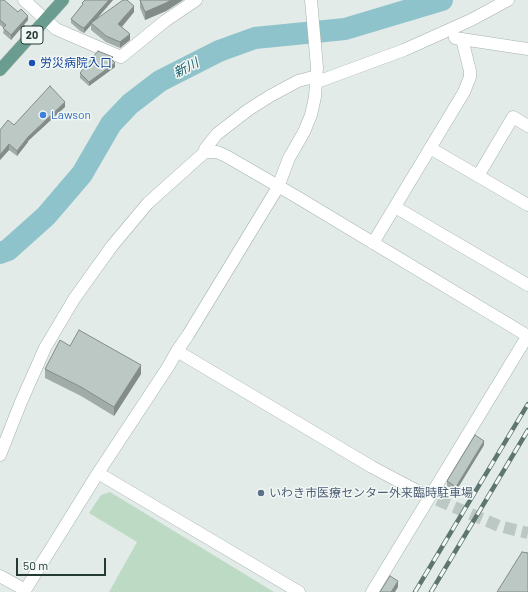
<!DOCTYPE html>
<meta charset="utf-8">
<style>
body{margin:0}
#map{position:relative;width:528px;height:592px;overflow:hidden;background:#e2ebe7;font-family:Barlow,sans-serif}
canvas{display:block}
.scale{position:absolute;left:16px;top:558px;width:90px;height:18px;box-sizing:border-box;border:2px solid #243a34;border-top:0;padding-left:5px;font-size:12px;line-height:14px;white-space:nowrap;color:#243a34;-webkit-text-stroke:3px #f2f8f5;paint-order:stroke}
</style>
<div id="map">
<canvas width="528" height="592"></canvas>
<div class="scale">50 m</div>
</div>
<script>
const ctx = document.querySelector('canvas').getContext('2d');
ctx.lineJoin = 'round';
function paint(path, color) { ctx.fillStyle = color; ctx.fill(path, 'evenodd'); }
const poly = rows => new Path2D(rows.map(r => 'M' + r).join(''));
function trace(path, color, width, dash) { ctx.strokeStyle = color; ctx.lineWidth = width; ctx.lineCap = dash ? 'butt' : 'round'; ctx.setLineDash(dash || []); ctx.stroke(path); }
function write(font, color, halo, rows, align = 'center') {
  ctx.font = font + ' Barlow,"Noto Sans JP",sans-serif'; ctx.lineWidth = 3; ctx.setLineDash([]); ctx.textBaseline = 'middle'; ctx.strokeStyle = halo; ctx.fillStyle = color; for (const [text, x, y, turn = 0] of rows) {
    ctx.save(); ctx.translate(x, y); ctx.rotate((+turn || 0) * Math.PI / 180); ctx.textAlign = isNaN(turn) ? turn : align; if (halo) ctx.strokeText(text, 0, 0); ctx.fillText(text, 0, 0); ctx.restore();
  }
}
const green = poly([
 [110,492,274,592,109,592,137,542,89,513,101,495]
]);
const river = poly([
 [0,253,8,250,46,216,82,174,111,124,130,104,160,81,219,51,255,38,345,29,442,0]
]);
const minorTunnel = poly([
 [421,493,499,526,528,533]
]);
const minor = poly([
 [24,0,56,29,121,57,165,21,196,0],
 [455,38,528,49],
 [317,82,404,50,471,20,508,0],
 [430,148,528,205],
 [205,152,205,149,217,134,248,110,270,96,298,81,317,76],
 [478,176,513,117,528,126],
 [395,207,528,285],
 [373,243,464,92,470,77,470,71,462,39],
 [177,351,372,467,421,493],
 [0,455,21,402,45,348,74,299,112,246,148,203,205,152,217,152,226,156,297,197,528,336],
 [98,473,299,592],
 [0,576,25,590],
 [24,592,98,473,168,367,177,351,188,335,278,187,289,158,304,132,311,115,315,97,317,67,311,0],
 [372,592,528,335]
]);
const major = poly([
 [0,70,63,0]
]);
const rail = poly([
 [415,592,528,404],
 [431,592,528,430]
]);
const wall = poly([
 [0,0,28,20,11,40,3,33,4,28,0,25],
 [85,0,113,0,95,21,134,12,122,27,130,40,120,48,106,42,91,30,91,25,84,33,80,31,71,23,71,19,82,5,82,3],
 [140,0,183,0,166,11,145,20,140,8],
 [113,61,115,67,89,86,80,78,80,73],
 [65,107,28,141,28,142,17,156,9,150,0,160,0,130],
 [70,346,141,374,114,416,81,396,45,378,45,369],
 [484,445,456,491,447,486,447,481]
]);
const shadedWall = poly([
 [109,0,113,0,92,24,91,23,91,25,84,33,84,28],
 [171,0,183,0,166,11,145,20,145,12],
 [134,6,134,12,118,31,118,24],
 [28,16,28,20,11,40,11,35],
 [130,34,130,40,120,48,120,42],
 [115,63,115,67,89,86,89,82],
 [65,102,65,107,28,141,28,142,17,156,17,151,28,137],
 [9,144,9,150,0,160,0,155],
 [141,365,141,374,114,416,114,407],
 [484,441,484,445,456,491,456,487],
 [398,581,398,587,395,592,391,592]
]);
const building = poly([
 [0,0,4,0,18,12,21,9,28,16,11,35,3,28,6,25,0,20,0,0],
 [85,0,109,0,84,28,80,26,71,19,83,4,82,3,85,0],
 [123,0,127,0,134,6,118,24,130,34,120,42,106,36,91,23,123,0],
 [140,0,171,0,166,3,145,12,140,0],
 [98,51,113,57,111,59,115,63,89,82,80,73,98,51],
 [50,86,65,102,28,137,17,151,9,144,0,155,0,130,8,120,14,125,50,86],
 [79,330,141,365,114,407,81,387,45,369,60,340,70,346,79,330],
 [475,435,484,441,456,487,447,481,475,435],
 [522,552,528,553,528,592,497,592,522,552],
 [390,576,398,581,391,592,380,592,390,576]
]);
const markers = [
 [32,63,4,"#1a4fb4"],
 [43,115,4,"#3f7fe0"],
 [261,493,4,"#5c6f8a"]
];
const shields = [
 [32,35,22]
];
const shieldNames = [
 ["20",32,35]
];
const transitNames = [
 ["労災病院入口",40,63]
];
const shopNames = [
 ["Lawson",51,115]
];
const serviceNames = [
 ["いわき市医療センター外来臨時駐車場",269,493]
];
const waterNames = [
 ["新川",186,68,-27]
];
paint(green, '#bddac4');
trace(river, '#8fc3cb', 22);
trace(minorTunnel, '#bcc8c3', 12, [12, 6]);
trace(minor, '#a5b2ae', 13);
trace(major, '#c2c8c6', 13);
trace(minor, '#fff', 12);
trace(major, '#6a9d8f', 12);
trace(rail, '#5e766f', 4.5);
trace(rail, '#f2f8f5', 3, [9]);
paint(wall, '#a1aca8');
paint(shadedWall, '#838c88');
paint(building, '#bbc8c3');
trace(building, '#838c88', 1);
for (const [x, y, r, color] of markers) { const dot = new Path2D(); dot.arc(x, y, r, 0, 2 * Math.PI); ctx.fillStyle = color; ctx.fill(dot); trace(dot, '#f2f8f5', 1.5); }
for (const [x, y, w] of shields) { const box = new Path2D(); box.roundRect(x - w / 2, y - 9, w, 18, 3); ctx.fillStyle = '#f2f8f5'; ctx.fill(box); trace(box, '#243a34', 1); }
write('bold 11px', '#243a34', null, shieldNames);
write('12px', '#164399', '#f2f8f5', transitNames, 'left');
write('12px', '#366cbe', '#f2f8f5', shopNames, 'left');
write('12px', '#4e5e75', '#f2f8f5', serviceNames, 'left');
write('italic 13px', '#236571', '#f2f8f5', waterNames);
</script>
